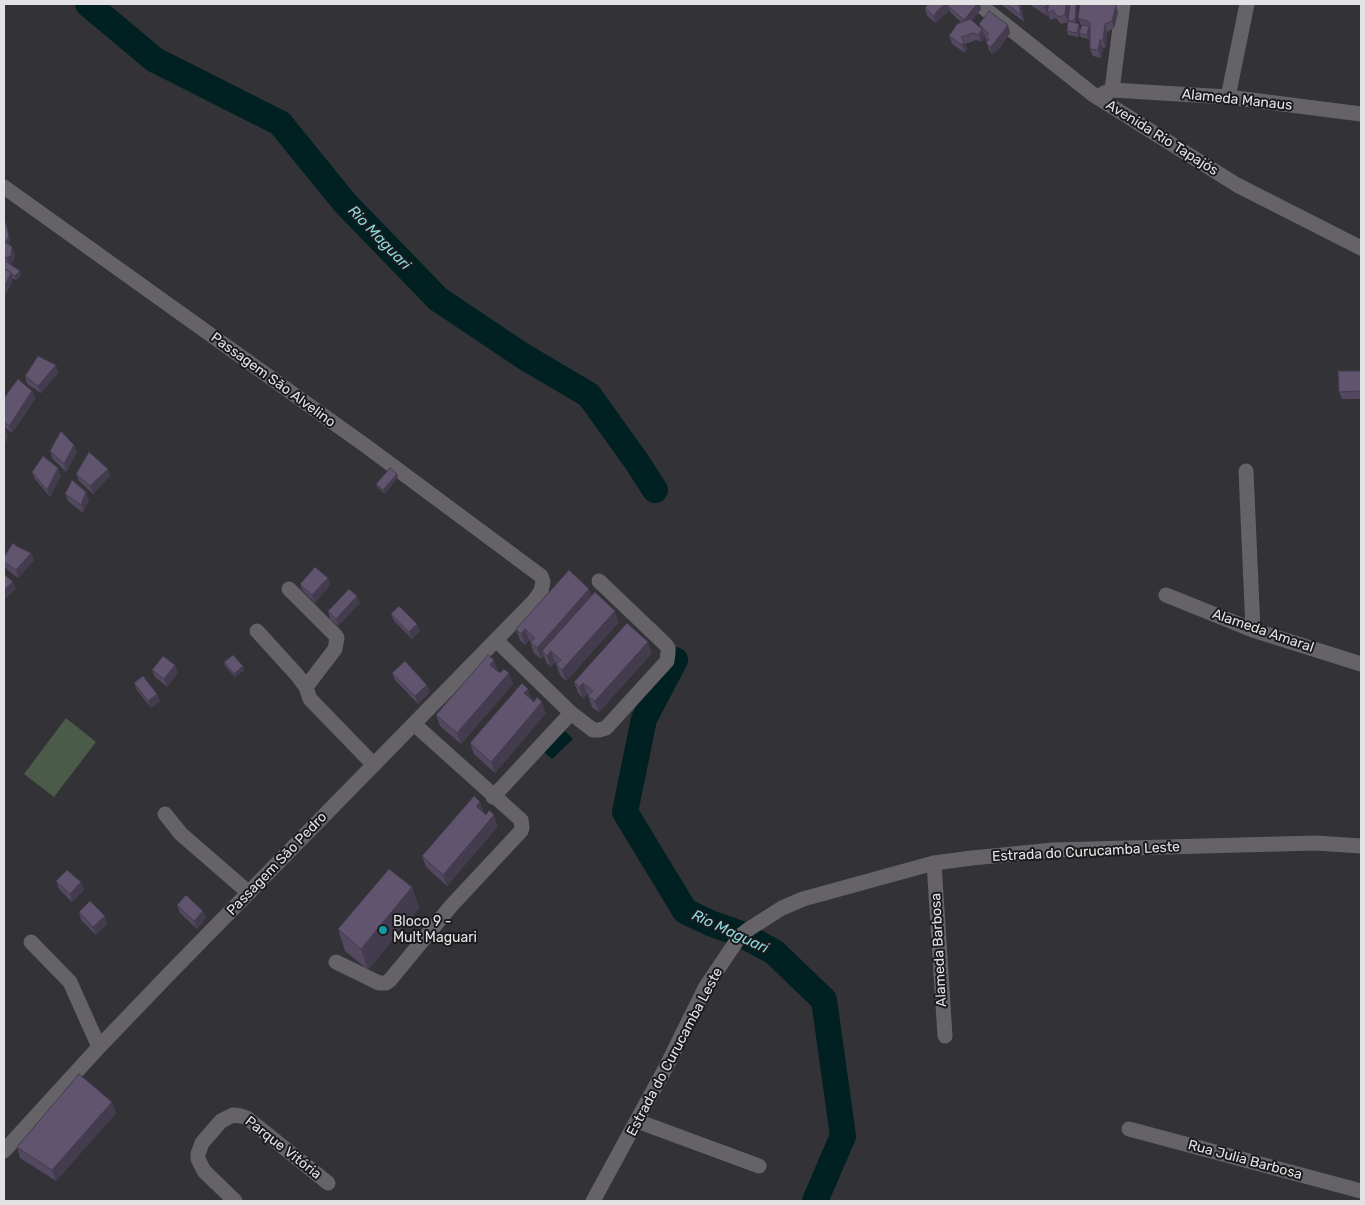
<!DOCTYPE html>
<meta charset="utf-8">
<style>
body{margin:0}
#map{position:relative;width:1365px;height:1205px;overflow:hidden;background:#333236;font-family:Rubik,sans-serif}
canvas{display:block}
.frame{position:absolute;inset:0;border:5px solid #e3e2e4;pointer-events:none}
</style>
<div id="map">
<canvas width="1365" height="1205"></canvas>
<div class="frame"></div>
</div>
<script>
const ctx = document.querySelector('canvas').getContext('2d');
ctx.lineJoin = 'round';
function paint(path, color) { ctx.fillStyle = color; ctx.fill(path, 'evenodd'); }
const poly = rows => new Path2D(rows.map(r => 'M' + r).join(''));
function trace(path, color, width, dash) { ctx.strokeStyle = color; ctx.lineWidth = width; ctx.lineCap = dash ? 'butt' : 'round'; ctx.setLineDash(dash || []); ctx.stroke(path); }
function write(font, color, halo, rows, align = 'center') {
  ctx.font = font + ' Rubik,sans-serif'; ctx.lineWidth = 4; ctx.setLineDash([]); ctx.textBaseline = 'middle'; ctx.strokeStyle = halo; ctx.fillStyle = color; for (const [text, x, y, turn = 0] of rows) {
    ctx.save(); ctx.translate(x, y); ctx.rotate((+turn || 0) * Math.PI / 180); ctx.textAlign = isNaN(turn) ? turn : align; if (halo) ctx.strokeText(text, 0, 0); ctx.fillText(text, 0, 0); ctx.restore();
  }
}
const green = poly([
 [66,718,96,742,54,797,24,774]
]);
const water = poly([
 [565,731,573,739,552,759,544,752,544,750]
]);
const river = poly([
 [88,4,155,60,280,123,345,203,438,299,523,356,589,395,637,462,655,490],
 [675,660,644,719,625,812,685,911,710,923,741,934,774,952,824,1000,843,1136,815,1201]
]);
const minor = poly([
 [979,4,1095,96,1237,185,1361,248],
 [1112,90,1228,97,1361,114],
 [1104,93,1112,90,1123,4],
 [1228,97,1247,4],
 [4,187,366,446,541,576,543,582,541,591,534,601,170,973,99,1047,4,1151],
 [1246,471,1253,630],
 [289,589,335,635,337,638,335,649,306,687],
 [1166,595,1253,630,1361,664],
 [257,631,297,675,306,687,310,699,374,765],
 [496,640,571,713,593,730,599,730,606,728,667,661,668,653,668,648,665,644,599,581],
 [493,797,571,713],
 [165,814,181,834,249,893],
 [934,863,945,1036],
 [31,942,70,982,99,1047],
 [336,962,379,983,386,983,390,980,451,906,521,831,522,828,521,820,414,724],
 [637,1121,759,1166],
 [1129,1129,1361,1191],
 [235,1201,204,1171,198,1159,198,1154,202,1143,221,1121,233,1115,241,1116,247,1118,328,1183]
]);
const secondary = poly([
 [593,1201,666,1067,705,988,740,936,749,929,782,908,803,899,934,863,972,858,1053,850,1316,843,1361,846]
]);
const wall = poly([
 [928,4,980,4,981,9,972,21,981,28,979,24,1008,25,1010,33,998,50,992,54,989,50,985,37,981,42,976,40,965,44,967,49,965,53,952,44,949,36,961,22,950,12,949,9,947,13,940,18,936,23,927,16,925,8],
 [1002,4,1021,4,1024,22,1002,5],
 [1029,4,1048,4,1048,10,1077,9,1076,23,1080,28,1080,32,1082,25,1081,25,1078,18,1080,4,1117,4,1116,8,1118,13,1114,28,1107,32,1106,47,1103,48,1101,58,1093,56,1090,49,1090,32,1089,39,1081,37,1079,33,1079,37,1068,35,1067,31,1068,21,1068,22,1061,24,1056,18,1050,20,1048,14,1047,16],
 [4,217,10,240,8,244,12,247,15,255,13,262,10,264,21,275,16,280,12,278,13,280,7,292,6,291,6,294,4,298],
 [56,365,58,373,41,393,27,384,25,376],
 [1361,371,1361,399,1342,399,1339,392],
 [32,391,35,399,12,433,4,427,4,398],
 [50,451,77,452,66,472,52,458],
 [108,469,110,476,93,494,79,481,76,474],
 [32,472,61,475,50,497,35,479],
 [398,477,385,494,378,488,376,484],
 [65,494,89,499,83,513,68,501],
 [16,546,31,553,34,560,18,578,4,567,4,557],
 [328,578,330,585,315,603,303,591,300,584],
 [592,595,619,622,566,681,560,675,556,664,557,664,555,662,551,667,546,662,544,656,541,659,534,653,530,642,531,642,529,640,525,645,520,640,516,629],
 [357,596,360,603,338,626,330,619,328,611],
 [391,614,417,624,420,631,412,639,394,621],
 [652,653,599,712,592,707,588,696,589,695,587,694,583,698,578,693,574,682],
 [224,662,243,666,244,670,235,677,225,666],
 [152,670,178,672,167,687,155,677],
 [498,671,513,684,461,744,440,726,436,715],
 [392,673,427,685,430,692,418,704,395,680],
 [134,683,157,694,160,701,151,708,137,690],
 [532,700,546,713,495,773,474,754,470,743],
 [480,802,483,813,498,826,447,886,426,867,422,856],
 [56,881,81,882,84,890,72,902,59,889],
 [412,887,419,908,368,970,345,951,338,929],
 [177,905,206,918,197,929,180,913],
 [79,912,107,924,96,935,81,920],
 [116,1113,56,1181,20,1158,17,1147]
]);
const shadedWall = poly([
 [945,4,952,4,947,5,949,9,947,13,940,18,936,23,934,16,937,11],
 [977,4,980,4,981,9,967,27,964,20],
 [1019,4,1021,4,1024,22,1021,15],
 [1045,4,1048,4,1047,16,1045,8],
 [1066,4,1070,4,1068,22,1065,15],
 [1076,5,1077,9,1076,24,1075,20],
 [1116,5,1118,13,1114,28,1112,21],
 [1079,24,1080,28,1079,37,1077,33],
 [1105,24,1107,32,1106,47,1103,40],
 [1008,25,1010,33,998,50,992,54,990,47],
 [1089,26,1091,30,1089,39,1087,35],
 [982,29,985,36,981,42,979,35],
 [1100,40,1103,48,1101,58,1098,50],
 [964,42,967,49,965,53,962,45],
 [4,217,10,240,6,246,4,230],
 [12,247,15,255,13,262,9,265,7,258],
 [20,271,21,275,16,280,15,276],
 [11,273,13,280,7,292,5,285],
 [4,287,6,294,4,298],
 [56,365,58,373,41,393,38,386],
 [32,391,35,399,12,433,9,426],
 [6,429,8,436,4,448,4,433],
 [74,445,77,452,66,472,64,464],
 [58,468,61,475,50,497,47,490],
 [108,469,110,476,93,494,90,486],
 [397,474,398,477,385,494,383,490],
 [86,492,89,499,83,513,81,505],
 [31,553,34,560,18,578,16,570],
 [328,578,330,585,315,603,312,595],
 [13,582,16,589,4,600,4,590],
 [589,589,593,600,542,651,544,656,541,659,537,648],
 [357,596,360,603,338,626,336,619],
 [615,611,619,622,566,681,562,670],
 [417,624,420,631,412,639,409,632],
 [525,629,529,640,525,645,521,634],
 [648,642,652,653,599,712,595,701],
 [551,651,555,662,551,667,547,656],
 [494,660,498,671,494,676,490,665],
 [175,665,178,672,167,687,164,679],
 [243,666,244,670,235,677,234,674],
 [509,673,513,684,461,744,457,733],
 [583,683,587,694,583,698,579,687],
 [427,685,430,692,418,704,415,696],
 [528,689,532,700,528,704,524,693],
 [157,694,160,701,151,708,148,701],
 [542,702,546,713,495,773,491,762],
 [480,802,484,813,480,817,476,806],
 [494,815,498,826,447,886,443,875],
 [81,882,84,890,72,902,70,894],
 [412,887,419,908,368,970,361,949],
 [203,911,206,918,197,929,194,921],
 [105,916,107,924,96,935,93,927],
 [112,1102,116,1113,56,1181,52,1170]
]);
const building = poly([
 [928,4,945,4,937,11,934,16,925,8,928,4],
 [949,4,977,4,964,20,947,5,949,4],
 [1007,4,1019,4,1021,15,1007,4],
 [1038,4,1045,4,1045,8,1038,4],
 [1049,4,1066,4,1065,15,1058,17,1053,10,1047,13,1049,4],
 [1070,4,1075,4,1076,5,1075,20,1068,21,1070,4],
 [1080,4,1106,4,1116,5,1112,21,1105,24,1103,40,1100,40,1098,50,1090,49,1090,22,1078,18,1080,4],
 [989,11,1008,25,995,42,990,47,986,43,989,39,985,36,989,34,979,24,989,11],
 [970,19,982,29,979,35,973,33,961,37,964,42,962,45,949,36,957,24,970,19],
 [1068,21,1079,24,1077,33,1067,31,1068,21],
 [1082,25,1089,26,1087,35,1079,33,1082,25],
 [6,223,9,237,5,242,4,241,4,227,6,223],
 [4,241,12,247,11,255,7,258,4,255,4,241],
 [4,260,20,271,15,276,4,268,4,260],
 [4,268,11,273,5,285,4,285,4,268],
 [38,356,56,365,38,386,25,376,38,356],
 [1338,371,1361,371,1361,391,1339,392,1338,371],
 [18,379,32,391,9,426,4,422,4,398,18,379],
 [61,431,74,445,64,464,50,451,61,431],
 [89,452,108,469,90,486,76,474,89,452],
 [43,456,58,468,47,490,32,472,43,456],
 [390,468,397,474,383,490,376,484,390,468],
 [72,480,86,492,81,505,65,494,72,480],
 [13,543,16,546,31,553,16,570,4,562,4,557,13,543],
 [315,567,328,578,312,595,300,584,315,567],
 [569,570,589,589,537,648,530,642,535,638,525,629,521,634,516,629,569,570],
 [4,574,13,582,4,590,4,574],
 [349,589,357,596,336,619,328,611,349,589],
 [595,592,615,611,562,670,556,664,561,660,551,651,547,656,542,651,595,592],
 [399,606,417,624,409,632,391,614,399,606],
 [627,623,648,642,595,701,588,696,593,691,583,683,579,687,574,682,627,623],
 [233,655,243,666,234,674,224,662,233,655],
 [488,655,494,660,490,665,500,673,504,669,509,673,457,733,436,715,488,655],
 [163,656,175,665,164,679,152,670,163,656],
 [405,661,427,685,415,696,392,673,405,661],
 [143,676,157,694,148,701,134,683,143,676],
 [522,683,528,689,524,693,534,702,537,697,542,702,491,762,470,743,522,683],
 [474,796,480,802,476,806,486,815,489,810,494,815,443,875,422,856,474,796],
 [389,869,412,887,361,949,338,929,389,869],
 [67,870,81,882,70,894,56,881,67,870],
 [186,895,203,911,194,921,177,905,186,895],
 [90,901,105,916,93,927,79,912,90,901],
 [79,1074,112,1102,52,1170,17,1147,79,1074]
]);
const markers = [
 [383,930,5,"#0f9aa8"]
];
const streetNames = [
 ["Alameda Manaus",1237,100,6],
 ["Avenida Rio Tapajós",1162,138,32],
 ["Passagem São Alvelino",273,380,36],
 ["Alameda Amaral",1263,631,19],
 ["Estrada do Curucamba Leste",1086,852,-3],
 ["Passagem São Pedro",277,864,-46],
 ["Alameda Barbosa",939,950,-93],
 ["Estrada do Curucamba Leste",675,1052,-62],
 ["Parque Vitória",283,1148,38],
 ["Rua Julia Barbosa",1245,1160,15]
];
const poiNames = [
 ["Bloco 9 -",393,922],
 ["Mult Maguari",393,938]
];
const waterNames = [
 ["Rio Maguari",379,238,46],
 ["Rio Maguari",730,932,25]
];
paint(green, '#4a5c49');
paint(water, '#012022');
trace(river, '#012022', 26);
trace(minor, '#656368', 15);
trace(secondary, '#656368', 15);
paint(wall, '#53485f');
paint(shadedWall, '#433b4e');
paint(building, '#60546f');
trace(building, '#433b4e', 1);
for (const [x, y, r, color] of markers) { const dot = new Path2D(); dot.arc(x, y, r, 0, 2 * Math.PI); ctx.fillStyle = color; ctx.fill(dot); trace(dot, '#1b1a1c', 2); }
write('14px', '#e3e2e4', '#1b1a1c', streetNames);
write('14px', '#e3e2e4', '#1b1a1c', poiNames, 'left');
write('italic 15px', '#8bd8de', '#1b1a1c', waterNames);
</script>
